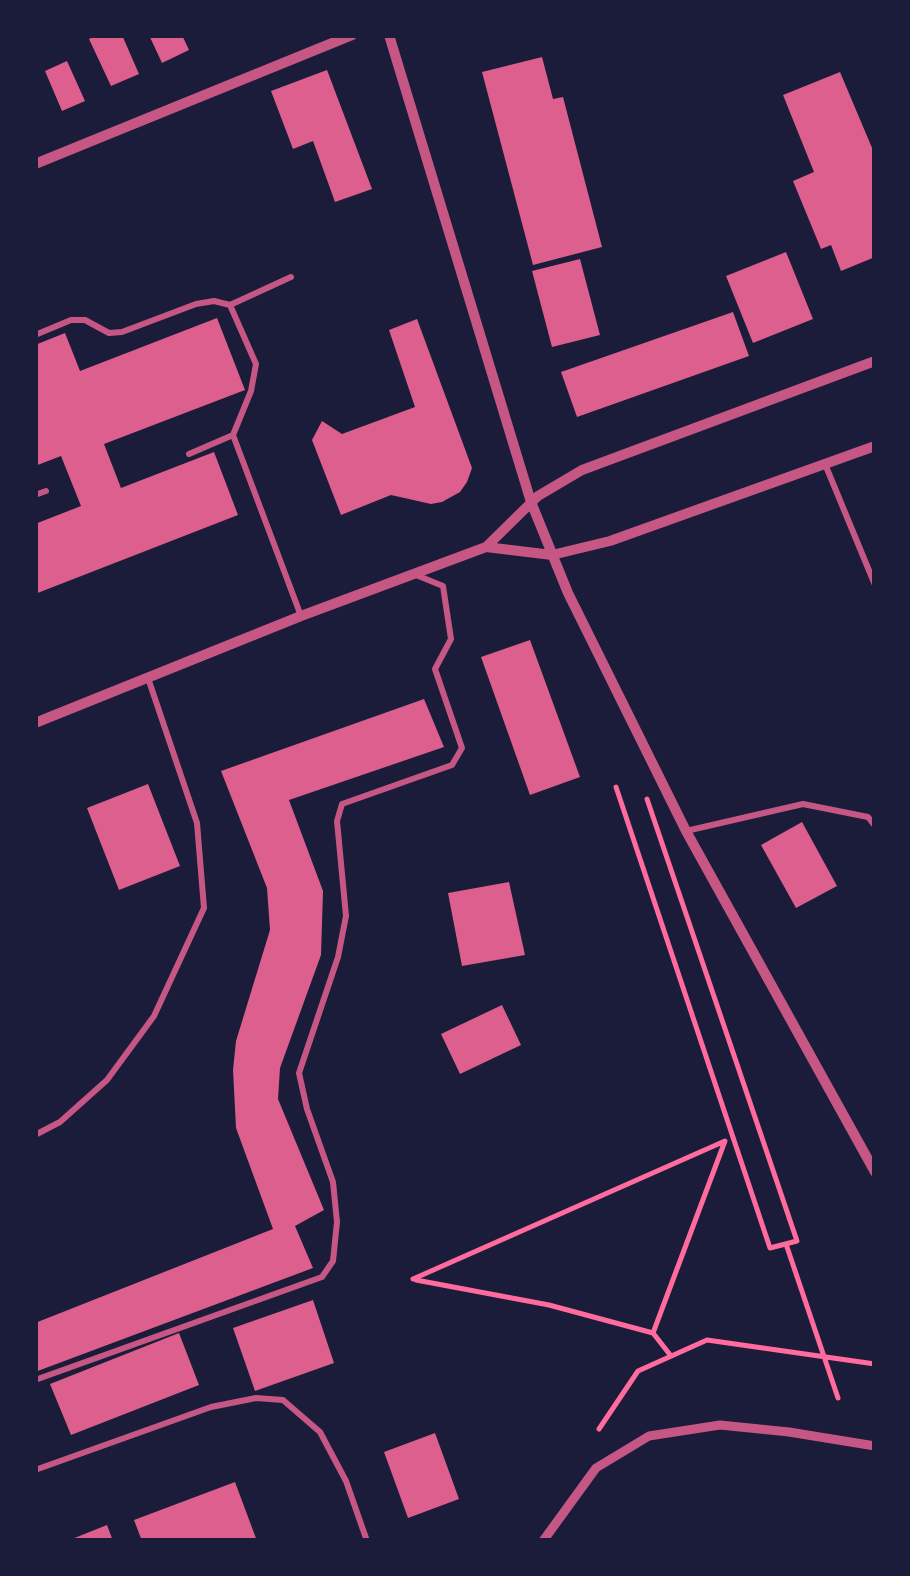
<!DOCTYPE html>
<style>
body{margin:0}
#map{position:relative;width:910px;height:1576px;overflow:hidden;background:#1b1b3a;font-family:Barlow,sans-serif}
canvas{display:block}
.frame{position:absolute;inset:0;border:38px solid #1b1b3a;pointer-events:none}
</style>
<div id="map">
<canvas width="910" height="1576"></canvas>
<div class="frame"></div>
</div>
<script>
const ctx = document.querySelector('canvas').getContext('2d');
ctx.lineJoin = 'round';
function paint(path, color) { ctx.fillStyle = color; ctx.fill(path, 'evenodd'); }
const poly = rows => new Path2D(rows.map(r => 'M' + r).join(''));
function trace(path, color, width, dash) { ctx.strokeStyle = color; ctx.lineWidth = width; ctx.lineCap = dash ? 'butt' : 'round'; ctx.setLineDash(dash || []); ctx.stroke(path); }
const building = poly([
 [97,35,122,35,139,74,111,86,89,39],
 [149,35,182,35,189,50,162,63],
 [542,57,553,99,563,97,602,247,533,265,482,72],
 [67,61,85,101,62,111,45,71],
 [327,70,372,189,335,202,313,141,293,149,271,91],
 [840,72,875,155,875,257,841,271,831,245,821,249,793,181,814,172,783,95],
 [786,252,813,319,753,343,726,276],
 [580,259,600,335,552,347,532,271],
 [733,312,749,356,577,417,561,372],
 [217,318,245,390,104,444,121,488,214,452,238,515,35,594,35,524,81,506,61,456,35,466,35,345,65,333,80,371],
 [417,319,472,468,467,482,460,492,442,502,431,504,391,495,341,515,312,440,322,421,342,434,415,407,389,330],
 [530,640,580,777,530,795,481,657],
 [424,699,444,747,289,800,323,891,321,955,280,1068,278,1099,324,1210,295,1226,313,1268,35,1372,35,1323,273,1229,236,1128,233,1070,236,1041,270,930,267,888,221,771],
 [148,784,180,866,119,890,87,808],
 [802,822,837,886,796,908,761,845],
 [509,882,525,955,462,966,448,893],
 [502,1005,521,1045,460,1074,441,1034],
 [313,1300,334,1363,255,1391,233,1328],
 [179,1333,199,1385,71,1435,50,1384],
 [435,1433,459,1499,408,1518,384,1452],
 [235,1482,257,1541,142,1541,134,1520],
 [107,1525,113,1541,67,1541]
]);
const path = poly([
 [616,787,770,1248,797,1241,647,799],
 [786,1244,838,1398],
 [413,1279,725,1141,653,1333],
 [416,1280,549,1305,653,1333,671,1356],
 [599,1429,638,1371,707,1340,875,1364]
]);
const service = poly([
 [230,305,291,277],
 [35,335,71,320,85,320,109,333,122,332,196,304,214,301,230,305,256,364,251,391,233,435,301,616],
 [189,454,233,435],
 [825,464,875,585],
 [35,495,46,491],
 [686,831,803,804,868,817,875,826],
 [35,1135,60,1122,107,1080,154,1016,204,908,197,823,148,678],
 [35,1380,322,1277,333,1261,337,1222,333,1182,307,1109,299,1073,338,957,346,916,337,821,342,804,452,765,462,748,435,669,451,639,443,586,416,575],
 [35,1470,211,1407,256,1398,283,1400,320,1432,346,1481,367,1541]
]);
const pedestrian = poly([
 [543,1541,596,1468,649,1436,720,1425,789,1432,875,1446]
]);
const minor = poly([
 [389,35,531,502,568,593,686,831,875,1172],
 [35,164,352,35],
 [486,547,552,555,610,541,875,446],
 [35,723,301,616,486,547,538,496,582,470,875,361]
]);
paint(building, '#dd5f8e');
trace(path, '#ff6b9d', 5);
trace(service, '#c65784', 6);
trace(pedestrian, '#c65784', 9);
trace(minor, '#c65784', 10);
</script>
